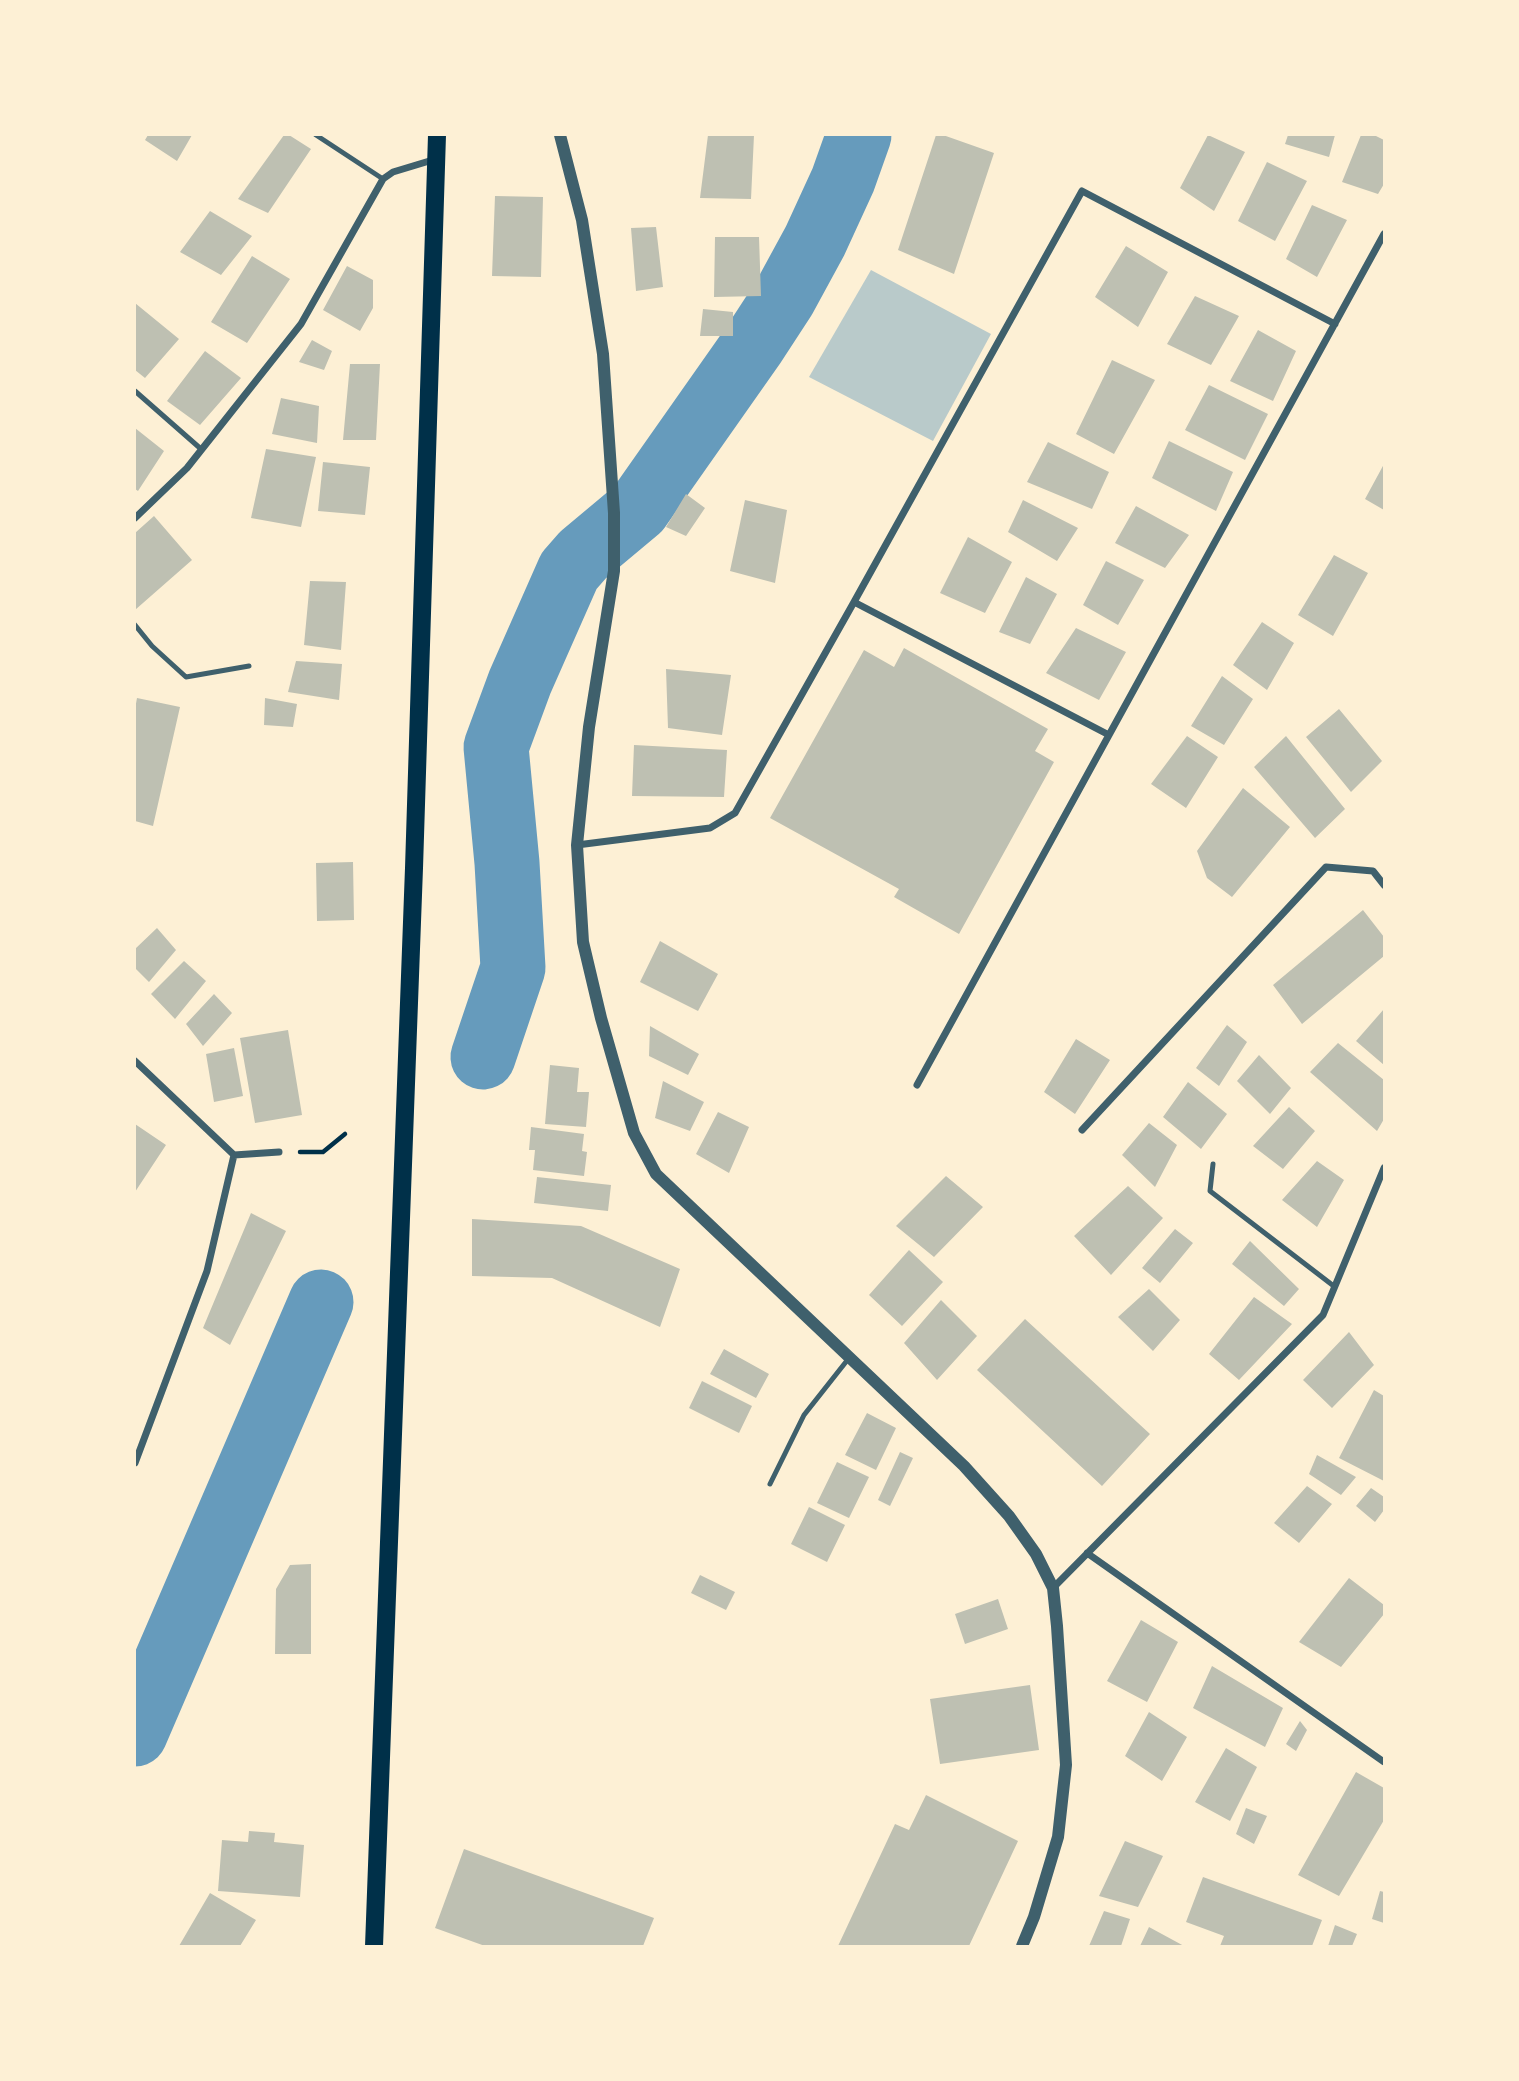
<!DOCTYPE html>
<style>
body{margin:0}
#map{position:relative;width:1519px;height:2081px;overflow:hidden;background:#fdf0d5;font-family:"Golos Text",sans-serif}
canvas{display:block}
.frame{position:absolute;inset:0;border:136px solid #fdf0d5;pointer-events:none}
</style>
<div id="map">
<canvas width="1519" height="2081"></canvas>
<div class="frame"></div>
</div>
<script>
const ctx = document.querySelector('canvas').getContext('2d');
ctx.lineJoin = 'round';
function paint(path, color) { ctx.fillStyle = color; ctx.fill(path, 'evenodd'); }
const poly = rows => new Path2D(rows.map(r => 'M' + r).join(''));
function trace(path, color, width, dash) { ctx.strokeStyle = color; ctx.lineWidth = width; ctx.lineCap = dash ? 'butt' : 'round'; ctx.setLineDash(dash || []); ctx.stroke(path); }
const green = poly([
 [871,270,991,334,933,441,809,377]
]);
const river = poly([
 [483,1057,513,968,507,863,496,747,520,682,569,571,583,555,638,509,754,344,784,298,815,241,843,180,859,135],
 [135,1734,321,1302]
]);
const building = poly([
 [148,135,192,135,177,161,145,140],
 [284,135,289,135,311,149,268,213,238,199],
 [708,135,754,135,751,199,700,198],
 [936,135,943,135,994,153,954,274,898,250],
 [1208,135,1245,152,1214,211,1180,188],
 [1288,135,1335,135,1329,157,1285,144],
 [1361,135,1374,135,1384,140,1384,184,1378,194,1342,182],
 [1267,162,1307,181,1275,241,1238,221],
 [495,196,543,197,541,277,492,276],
 [1312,205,1347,220,1317,277,1286,259],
 [210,211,252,236,221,275,180,252],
 [656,227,663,287,636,291,631,228],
 [715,237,759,237,761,296,714,297],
 [1126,246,1168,272,1138,327,1095,297],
 [252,256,290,279,247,343,211,322],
 [347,266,373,280,373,308,360,331,323,310],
 [1195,296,1239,316,1211,365,1167,344],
 [135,303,179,339,145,378,135,370],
 [703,309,733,312,733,336,700,336],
 [1258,330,1296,351,1273,401,1230,381],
 [312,340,332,351,324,370,299,362],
 [205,351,241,378,200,425,167,401],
 [1112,360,1155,380,1114,454,1076,434],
 [350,364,380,364,376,440,343,440],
 [1209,385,1268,414,1245,460,1185,430],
 [281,398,319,406,317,443,272,434],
 [135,428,164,451,138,491,135,489],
 [1169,441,1233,472,1216,511,1152,478],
 [1048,442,1109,472,1092,509,1027,482],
 [266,449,316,457,301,527,251,518],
 [323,462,370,467,365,515,318,511],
 [1384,464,1384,510,1365,499],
 [686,494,705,508,686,536,666,527],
 [745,500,787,510,775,583,730,571],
 [1023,500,1078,528,1057,561,1008,532],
 [1136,506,1189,535,1165,568,1115,543],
 [154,516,192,560,135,610,135,533],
 [968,537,1012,562,985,613,940,593],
 [1334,555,1368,573,1333,636,1298,615],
 [1106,561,1144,580,1118,625,1083,605],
 [1026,577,1057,594,1030,644,999,632],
 [310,581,346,582,341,650,304,645],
 [1262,622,1294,643,1267,690,1233,665],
 [1076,628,1126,652,1099,700,1046,673],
 [904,648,1048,729,1035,751,1054,762,959,934,894,897,899,889,770,818,864,650,894,667],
 [296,661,342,664,339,700,288,692],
 [666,669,731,675,722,735,668,728],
 [1222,676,1253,699,1224,745,1191,726],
 [137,698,180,707,153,826,135,821,135,709],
 [265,698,297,704,293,727,264,725],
 [1339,709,1382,761,1351,792,1306,737],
 [1187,736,1218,757,1186,808,1151,784],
 [1286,736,1345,809,1315,838,1254,767],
 [634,745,727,750,724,797,632,796],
 [1243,788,1290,827,1232,897,1207,878,1197,851],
 [353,862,354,920,317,921,316,863],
 [1363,910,1384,937,1384,956,1302,1024,1273,985],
 [157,928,176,950,149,982,135,968,135,949],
 [660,941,718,974,698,1011,640,982],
 [184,961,206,981,175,1019,151,994],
 [214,994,232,1013,203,1046,186,1024],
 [1384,1009,1384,1065,1356,1041],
 [1227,1025,1247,1042,1219,1086,1196,1068],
 [650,1026,699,1054,688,1075,649,1056],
 [288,1030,302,1115,255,1123,240,1038],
 [1076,1039,1110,1060,1075,1114,1044,1092],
 [1338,1043,1384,1080,1384,1119,1377,1131,1310,1072],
 [234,1048,243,1096,214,1102,206,1054],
 [1259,1055,1291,1088,1270,1114,1237,1081],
 [550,1065,579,1068,577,1092,589,1092,586,1127,545,1124],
 [663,1081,704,1102,690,1131,655,1118],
 [1188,1082,1227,1114,1201,1149,1163,1117],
 [1289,1107,1315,1131,1283,1169,1253,1146],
 [718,1112,749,1127,729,1173,696,1154],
 [1149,1123,1177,1145,1155,1187,1122,1155],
 [135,1124,166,1145,135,1192],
 [531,1127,584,1134,582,1151,587,1152,584,1176,533,1170,535,1150,529,1150],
 [1317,1161,1344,1180,1317,1227,1282,1200],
 [946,1176,983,1207,934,1257,896,1226],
 [537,1177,611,1185,608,1211,534,1203],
 [1128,1186,1163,1218,1111,1275,1074,1236],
 [251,1213,286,1231,230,1345,203,1328],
 [472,1219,581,1226,680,1269,660,1327,552,1278,472,1276],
 [1175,1229,1193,1243,1160,1283,1142,1268],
 [1250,1241,1299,1289,1284,1306,1232,1264],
 [909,1250,943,1282,902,1326,869,1295],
 [1149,1289,1180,1320,1153,1351,1118,1317],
 [1254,1297,1292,1324,1239,1380,1209,1354],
 [941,1300,977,1336,937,1380,904,1343],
 [1025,1319,1150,1434,1102,1486,977,1370],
 [1349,1332,1374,1365,1332,1408,1303,1380],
 [724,1349,769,1374,756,1398,710,1374],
 [702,1381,752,1406,739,1433,689,1408],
 [1374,1390,1384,1396,1384,1481,1339,1458],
 [867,1413,896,1428,876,1470,845,1455],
 [900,1452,913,1458,890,1506,878,1500],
 [1317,1455,1356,1477,1341,1495,1309,1474],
 [837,1462,869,1477,849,1518,817,1503],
 [1307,1486,1332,1504,1299,1543,1274,1523],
 [1371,1488,1384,1497,1384,1510,1375,1522,1356,1506],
 [809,1507,845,1525,827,1562,791,1544],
 [311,1564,311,1654,275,1654,276,1589,290,1565],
 [700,1575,735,1592,726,1610,691,1593],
 [1349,1578,1384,1605,1384,1614,1341,1667,1299,1642],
 [998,1599,1008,1629,965,1644,955,1614],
 [1141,1620,1178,1642,1147,1702,1107,1681],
 [1212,1666,1283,1708,1265,1747,1193,1708],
 [1030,1685,1039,1750,940,1764,930,1699],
 [1149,1712,1187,1737,1162,1781,1125,1756],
 [1300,1721,1307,1730,1296,1751,1286,1744],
 [1226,1748,1257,1767,1230,1821,1195,1802],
 [1356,1772,1384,1788,1384,1820,1339,1896,1298,1875],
 [926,1795,1018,1841,969,1946,838,1946,895,1824,909,1830],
 [1246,1808,1267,1816,1254,1844,1236,1834],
 [249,1831,275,1833,274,1842,304,1845,300,1897,218,1891,222,1840,248,1842],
 [1125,1841,1163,1856,1138,1907,1099,1896],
 [464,1849,654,1918,643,1946,485,1946,435,1928],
 [1203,1877,1322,1920,1312,1946,1220,1946,1224,1936,1186,1922],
 [1380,1891,1384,1892,1384,1923,1372,1919],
 [210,1893,256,1920,240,1946,179,1946],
 [1104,1911,1130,1919,1121,1946,1089,1946],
 [1335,1925,1357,1934,1352,1946,1328,1946],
 [1149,1927,1184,1946,1140,1946]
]);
const path = poly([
 [300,1152,323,1152,345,1134]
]);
const service = poly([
 [316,135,383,179],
 [135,391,201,449],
 [135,625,152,646,186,677,249,666],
 [1213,1164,1210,1191,1335,1287],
 [770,1484,804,1415,849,1358]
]);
const minor = poly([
 [135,518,187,468,301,324,383,179,393,172,436,159],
 [854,602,1082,191,1335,324],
 [1109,735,1384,234],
 [577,845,710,828,735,813,854,602,1109,735,917,1085],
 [135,1061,234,1155,279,1152],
 [1082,1130,1326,867,1373,871,1384,885],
 [135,1463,207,1271,234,1155],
 [1087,1553,1384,1762],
 [1053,1588,1323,1315,1384,1168]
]);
const tertiary = poly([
 [560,135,582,220,603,354,614,513,614,571,589,727,577,845,583,942,601,1018,634,1133,656,1174,964,1466,1009,1516,1036,1554,1053,1588,1057,1626,1066,1765,1058,1837,1034,1917,1022,1946]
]);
const primary = poly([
 [374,1946,414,868,437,135]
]);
paint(green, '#b9caca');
trace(river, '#669bbc', 65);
paint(building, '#bec0b2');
trace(path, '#003049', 4.5);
trace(service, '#3f606c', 5);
trace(minor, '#3f606c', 7);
trace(tertiary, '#3f606c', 12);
trace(primary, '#003049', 18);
</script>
